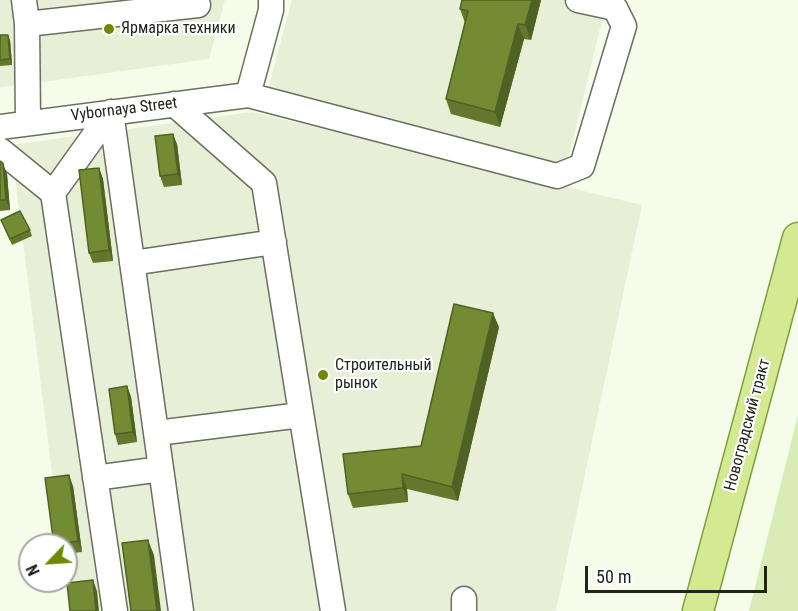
<!DOCTYPE html>
<meta charset="utf-8">
<style>
body{margin:0}
#map{position:relative;width:798px;height:611px;overflow:hidden;background:#f5fce9;font-family:"Roboto Condensed",sans-serif}
canvas{display:block}
.north{position:absolute;left:18px;top:533px;width:60px;height:60px;box-sizing:border-box;background:#fff;border:2px solid #a6a7a5;border-radius:50%;rotate:245deg;font-size:16px;font-weight:700;line-height:24px;text-align:center;color:#21241d}
.north::after{content:'';display:block;margin:auto;width:21px;height:27px;background:#6d8900;clip-path:polygon(50% 0,100% 100%,50% 72%,0 100%)}
.scale{position:absolute;left:585px;top:566px;width:182px;height:27px;box-sizing:border-box;border:3px solid #21241d;border-top:0;padding-left:8px;font-size:18px;line-height:21px;white-space:nowrap;color:#21241d;-webkit-text-stroke:4px #fff;paint-order:stroke}
</style>
<div id="map">
<canvas width="798" height="611"></canvas>
<div class="north">N</div>
<div class="scale">50 m</div>
</div>
<script>
const ctx = document.querySelector('canvas').getContext('2d');
ctx.lineJoin = 'round';
function paint(path, color) { ctx.fillStyle = color; ctx.fill(path, 'evenodd'); }
const poly = rows => new Path2D(rows.map(r => 'M' + r).join(''));
function trace(path, color, width, dash) { ctx.strokeStyle = color; ctx.lineWidth = width; ctx.lineCap = dash ? 'butt' : 'round'; ctx.setLineDash(dash || []); ctx.stroke(path); }
function write(font, color, halo, rows, align = 'center') {
  ctx.font = font + ' "Roboto Condensed",sans-serif'; ctx.lineWidth = 4.5; ctx.setLineDash([]); ctx.textBaseline = 'middle'; ctx.strokeStyle = halo; ctx.fillStyle = color; for (const [text, x, y, turn = 0] of rows) {
    ctx.save(); ctx.translate(x, y); ctx.rotate((+turn || 0) * Math.PI / 180); ctx.textAlign = isNaN(turn) ? turn : align; if (halo) ctx.strokeText(text, 0, 0); ctx.fillText(text, 0, 0); ctx.restore();
  }
}
const built = poly([
 [0,0,225,0,209,59,28,84,0,87],
 [292,0,607,0,566,168,268,89],
 [252,112,642,205,556,611,70,611,66,581,66,545,61,545,11,145]
]);
const green = poly([
 [798,415,798,611,749,611]
]);
const minor = poly([
 [24,0,27,24,28,123],
 [27,24,198,5],
 [248,95,271,10,271,0],
 [174,104,264,183,333,611],
 [111,112,181,611],
 [0,127,248,95,557,176,582,166,624,26,615,8,578,0],
 [0,150,53,193,115,611],
 [53,193,111,112],
 [132,263,274,242],
 [157,433,301,415],
 [95,478,161,469],
 [464,611,464,599]
]);
const major = poly([
 [698,611,798,238]
]);
const wall = poly([
 [462,0,541,0,531,40,524,39,500,127,451,114,446,99,465,23,460,9],
 [0,35,10,40,12,65,0,66],
 [177,144,182,185,164,187,160,176],
 [0,161,7,174,10,210,0,211],
 [99,168,103,179,113,261,93,263,89,253],
 [1,220,30,230,32,236,12,245],
 [499,327,458,501,407,489,408,502,353,508,348,494,421,446],
 [127,386,131,397,137,442,118,445,115,434],
 [73,486,82,552,66,554,66,545,54,545]
]);
const shadedWall = poly([
 [532,0,541,0,531,40,525,25],
 [518,24,524,39,500,127,495,112],
 [8,35,10,40,12,65,10,59],
 [173,134,177,144,182,185,178,174],
 [3,163,7,174,10,210,6,200],
 [99,168,103,179,113,261,109,250],
 [493,313,499,327,458,501,452,487],
 [127,386,131,397,137,442,133,432],
 [402,474,407,489,408,502,403,488],
 [69,475,73,486,82,552,78,541],
 [148,540,154,555,161,611,157,611],
 [93,580,97,591,99,611,96,611]
]);
const building = poly([
 [462,0,532,0,525,25,518,24,495,112,446,99,468,11,460,9,462,0],
 [0,35,8,35,10,59,0,60,0,35],
 [173,134,178,174,160,176,155,136,173,134],
 [0,161,3,163,6,200,0,200,0,161],
 [99,168,109,250,89,253,79,170,99,168],
 [20,211,30,230,10,239,1,220,20,211],
 [454,304,493,313,452,487,402,474,403,488,348,494,343,454,421,446,454,304],
 [127,386,133,432,115,434,109,389,127,386],
 [69,475,78,541,54,545,45,478,69,475],
 [148,540,157,611,131,611,122,543,148,540],
 [93,580,96,611,70,611,67,583,93,580]
]);
const markers = [
 [109,29,6,"#6d8900"],
 [323,375,6,"#6d8900"]
];
const poiNames = [
 ["Ярмарка техники",121,29],
 ["Строительный",335,366],
 ["рынок",335,384]
];
const streetNames = [
 ["Vybornaya Street",124,110,-7],
 ["Новоградский тракт",748,425,-75]
];
paint(built, '#e7f0d6');
paint(green, '#daecb6');
trace(minor, '#6a6f5f', 27);
trace(major, '#829c3b', 33);
trace(minor, '#fff', 24);
trace(major, '#d3ea93', 30);
paint(wall, '#63782c');
paint(shadedWall, '#506124');
paint(building, '#738b33');
trace(building, '#506124', 1.5);
for (const [x, y, r, color] of markers) { const dot = new Path2D(); dot.arc(x, y, r, 0, 2 * Math.PI); ctx.fillStyle = color; ctx.fill(dot); trace(dot, '#fff', 2); }
write('16px', '#21241d', '#fff', poiNames, 'left');
write('16px', '#21241d', '#fff', streetNames);
</script>
